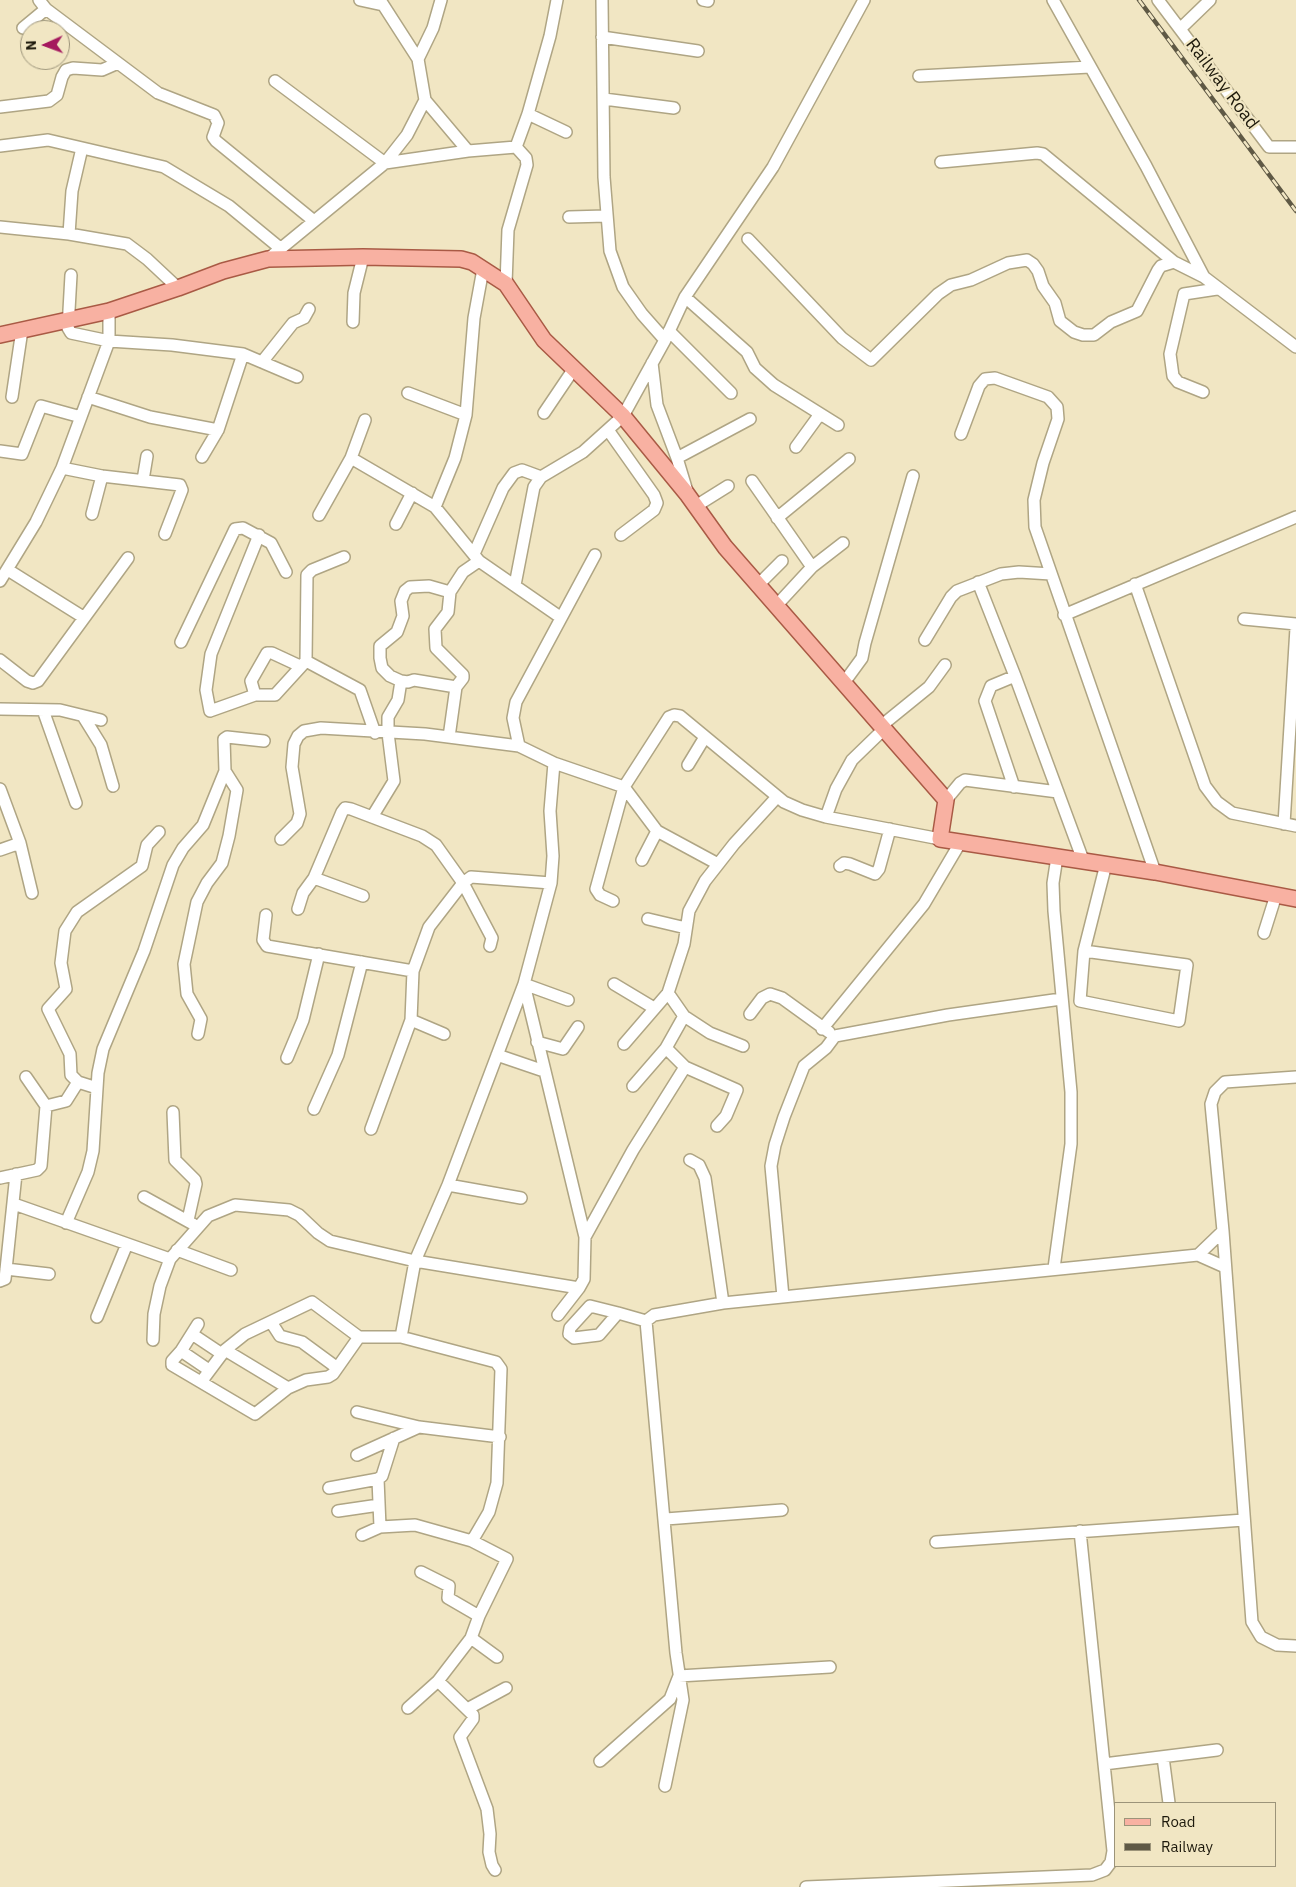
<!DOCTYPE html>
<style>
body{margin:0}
#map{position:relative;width:1296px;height:1887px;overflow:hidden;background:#f1e6c3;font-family:"IBM Plex Sans",sans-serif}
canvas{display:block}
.legend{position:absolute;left:1114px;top:1802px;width:162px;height:65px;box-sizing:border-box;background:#f1e6c3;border:1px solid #9c947a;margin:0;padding:6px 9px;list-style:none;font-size:15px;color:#1d190c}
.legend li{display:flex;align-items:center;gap:10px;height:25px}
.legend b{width:25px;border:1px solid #9c947a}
.north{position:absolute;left:20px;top:20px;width:50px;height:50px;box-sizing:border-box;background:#f1e6c3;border:1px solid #9c947a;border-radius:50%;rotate:268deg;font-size:14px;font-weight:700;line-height:20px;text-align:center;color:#1d190c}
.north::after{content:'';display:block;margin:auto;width:18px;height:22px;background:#a5195e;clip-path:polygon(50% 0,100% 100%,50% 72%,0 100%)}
</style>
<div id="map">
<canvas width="1296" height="1887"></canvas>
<ul class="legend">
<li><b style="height:6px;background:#f8b1a2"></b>Road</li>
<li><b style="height:6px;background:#5f5945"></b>Railway</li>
</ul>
<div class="north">N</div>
</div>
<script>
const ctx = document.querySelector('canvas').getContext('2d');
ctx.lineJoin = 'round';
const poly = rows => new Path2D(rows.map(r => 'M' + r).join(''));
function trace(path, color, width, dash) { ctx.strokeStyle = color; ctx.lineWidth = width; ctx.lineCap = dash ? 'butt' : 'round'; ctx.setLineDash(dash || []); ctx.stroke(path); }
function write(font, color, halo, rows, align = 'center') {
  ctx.font = font + ' "IBM Plex Sans",sans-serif'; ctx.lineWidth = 4.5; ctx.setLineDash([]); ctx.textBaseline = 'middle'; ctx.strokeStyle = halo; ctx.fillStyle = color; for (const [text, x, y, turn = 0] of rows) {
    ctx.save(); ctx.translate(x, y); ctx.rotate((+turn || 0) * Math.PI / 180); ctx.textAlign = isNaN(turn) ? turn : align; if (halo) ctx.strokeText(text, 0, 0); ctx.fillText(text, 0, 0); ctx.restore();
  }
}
const minor = poly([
 [39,0,46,9,158,93,214,115,218,123,213,137,216,141,314,221],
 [360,0,383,5],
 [602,0,604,177,610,251,623,287,642,314,665,340],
 [703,0,708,1],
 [1053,0,1146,166,1204,277,1296,347],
 [1158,0,1269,147,1296,147],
 [23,28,46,9],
 [1180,29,1210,0],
 [602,37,698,51],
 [418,59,433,28,441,0],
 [919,76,1090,67],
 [275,81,385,163,468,151,516,147],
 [604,99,674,108],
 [425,100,468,151],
 [0,107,49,101,57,95,62,77,66,70,73,68,102,70,118,63],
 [528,114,566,132],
 [0,146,48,140,164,167,229,206,280,248],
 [516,147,528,114,550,36,557,0],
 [941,162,1037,153,1043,154,1174,262,1204,277],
 [569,217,606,216],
 [0,227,69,234,127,244,147,259,178,288],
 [69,234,72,191,82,148],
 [748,239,842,338,871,360,938,294,951,285,971,280,1008,263,1027,260,1033,264,1038,271,1043,286,1055,303,1060,321,1074,332,1083,335,1094,335,1111,322,1137,311,1158,270,1161,266,1174,262],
 [268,259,385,163,407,135,425,100,418,59,380,0],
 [71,275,68,328,71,333,109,341,172,345,243,354,297,377],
 [506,284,508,230,527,165,526,158,516,147],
 [685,297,747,352,755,368,774,385,838,425],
 [353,322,354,293,363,257],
 [669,331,731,393],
 [262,362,293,323,304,318,309,309],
 [652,363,657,405,677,458,687,491],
 [1203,392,1178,382,1173,376,1170,354,1184,294,1217,289],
 [408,393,466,415],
 [12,397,22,330],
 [88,397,150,417,218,430],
 [544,413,573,370],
 [608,430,654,495,657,503,654,510,621,535],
 [961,434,979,386,985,379,995,378,1048,397,1057,407,1058,419,1043,463,1034,500,1035,527,1155,872],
 [796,447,820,414],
 [0,451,22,454,41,406,81,417],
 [202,457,218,430,243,354],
 [351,458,435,507,479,561,560,617],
 [677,458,750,419],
 [62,468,102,476,180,485,182,490,165,534],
 [143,480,147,456],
 [752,481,812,567],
 [696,506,728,486],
 [435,507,455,458,466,415,474,318,483,269],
 [92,514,102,476],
 [319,515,351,458,365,420],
 [777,518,849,459],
 [396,524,412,493],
 [259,535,211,654,206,690,210,711,255,695,275,695,306,661,307,575,312,570,344,557],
 [474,554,503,488,514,473,522,470,541,477],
 [8,570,83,617],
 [0,581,36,522,62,468,109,341,109,311],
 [978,582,1015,676,1083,860],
 [1135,584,1205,786,1217,802,1232,813,1296,826],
 [515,585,534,487,541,477,583,452,623,416,665,340,685,297,773,167,864,0],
 [757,586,782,561],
 [450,592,429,586,410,587,405,591,401,601,403,616,397,632,380,646,380,658,382,668,390,676,401,681,408,682,414,680,456,687],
 [776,606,812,567,843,543],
 [1064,615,1296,517],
 [1244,619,1296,624],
 [925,640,951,597,957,591,1001,574,1019,572,1051,574],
 [181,642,235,529,243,528,271,543,286,572],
 [0,660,27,681,33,683,38,681,128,558],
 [306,661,360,690,375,733],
 [843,684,862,658,865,643,913,476],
 [255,695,251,681,267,653,272,653,300,666],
 [0,709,60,710,101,720],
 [43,710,76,803],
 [83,716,101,745,113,786],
 [881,726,929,687,945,665],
 [449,737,456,687,463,678,463,675,436,648,435,629,448,612,450,592,463,572,479,561],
 [519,746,513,718,516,702,595,555],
 [688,765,705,737],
 [1014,787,985,701,991,686,1015,676],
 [0,789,20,843,32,893],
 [946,800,960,783,965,780,1058,792],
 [372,817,394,781,388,733,388,717,398,700,401,681],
 [826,817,836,789,852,760,884,729],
 [1284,824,1296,628],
 [281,839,297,823,300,814,292,767,294,744,298,736,304,731,321,728,425,734,519,746,554,763,624,787,657,831,718,864],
 [0,850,20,843],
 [642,860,657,831],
 [840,866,844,863,850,864,875,874,879,869,890,829],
 [314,878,363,896],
 [613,901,600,895,596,889,624,787,669,717,674,715,680,716,784,802,802,810,826,817,940,839],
 [298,909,303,893,314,878,342,812,345,808,351,809,422,836,436,845,463,883,492,938,490,946],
 [266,915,263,940,267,946,413,971],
 [648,919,686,928],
 [1264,933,1276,895],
 [1084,951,1187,965,1179,1021,1080,1001,1084,951,1106,864],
 [524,984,585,1237,584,1279,579,1288,558,1315],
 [524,984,568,1000],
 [614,984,654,1008],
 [668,993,684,1016,710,1033,743,1046],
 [750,1014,762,998,770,994,782,998,829,1032],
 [411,1020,444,1034],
 [822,1029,924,904,960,843],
 [198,1034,201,1019,187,994,184,964,197,902,207,883,222,863,229,836,237,790,225,771],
 [537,1042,563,1049,578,1027],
 [624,1044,668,993,684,944,689,911,705,881,734,844,777,797],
 [666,1048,685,1067,737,1090,726,1116,717,1126],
 [497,1055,544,1071],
 [287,1058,303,1020,319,954],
 [1296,1077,1225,1082,1215,1092,1211,1104,1223,1231,1252,1622,1261,1637,1277,1645,1296,1646],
 [633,1086,666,1048,684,1016],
 [97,1088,78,1082,71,1075,70,1054,48,1009,66,989,61,963,65,931,77,912,142,866,147,845,159,832],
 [46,1106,66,1101,78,1082],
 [314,1109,338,1055,362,962],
 [173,1112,175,1160,195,1180,196,1184,188,1220],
 [371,1129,411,1020,413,971,429,927,463,883,471,877,551,883],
 [690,1160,699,1165,705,1178,723,1303],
 [0,1178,37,1170,41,1166,46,1106,26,1077],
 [448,1185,521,1198],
 [144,1197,193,1224],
 [14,1204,170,1259],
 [66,1223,88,1172,93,1151,98,1073,103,1049,144,951,173,865,183,848,203,825,225,771,224,739,227,737,264,741],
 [585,1237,633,1150,685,1067],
 [177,1250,231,1270],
 [1198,1255,1223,1231],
 [1054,1268,1071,1144,1071,1092,1054,911,1053,883,1057,857],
 [6,1269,49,1274],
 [0,1281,5,1279,16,1174],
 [783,1297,771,1166,775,1145,784,1117,804,1066,826,1048,835,1036,948,1015,1061,999],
 [618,1313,599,1335,574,1338,569,1334,570,1328,590,1306,618,1313,646,1321],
 [97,1317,127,1244],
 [271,1322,280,1336,302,1342,336,1367],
 [198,1324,181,1351,172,1361,172,1365,255,1414,288,1388,306,1380,328,1377,333,1374,359,1337],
 [192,1334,222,1354],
 [401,1337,496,1362,501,1369,497,1483,489,1512,472,1541],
 [153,1340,154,1314,160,1286,170,1259,208,1216,235,1205,289,1210,299,1215,318,1233,330,1241,415,1261,579,1288],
 [225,1350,288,1388],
 [181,1351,209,1370],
 [201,1382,225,1350,245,1334,312,1302,359,1337,401,1337,415,1261,448,1185,524,984,551,883,553,856,550,811,554,763],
 [357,1412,419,1427,500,1437],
 [357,1455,419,1427],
 [378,1479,380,1527],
 [329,1488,378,1479,382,1476,394,1438],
 [338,1511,379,1505],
 [666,1519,782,1510],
 [362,1535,380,1527,415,1525,472,1541,507,1559,479,1616,471,1638,438,1681,408,1708],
 [936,1542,1244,1520],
 [421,1572,449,1586,448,1598,479,1616],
 [471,1638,497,1657],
 [679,1676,830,1667],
 [438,1681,473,1715,473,1719,460,1737,487,1809,490,1834,489,1852,492,1865,495,1870],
 [469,1708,506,1688],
 [1163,1757,1169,1803],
 [600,1761,670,1699,679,1676],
 [1104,1764,1217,1750],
 [665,1786,683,1700,676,1653,646,1321,654,1315,723,1303,1198,1255,1225,1267],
 [806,1887,1092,1875,1105,1870,1111,1862,1113,1851,1080,1531]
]);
const major = poly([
 [0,335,109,311,178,288,223,271,268,259,363,257,461,259,472,262,506,284,544,340,623,416,687,494,725,547,946,800,940,839,1155,872,1296,899]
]);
const rail = poly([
 [1139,0,1296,211]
]);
const streetNames = [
 ["Railway Road",1222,84,53]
];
trace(minor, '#afa584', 14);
trace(major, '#a95a45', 18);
trace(minor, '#fff', 11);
trace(major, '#f8b1a2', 15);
trace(rail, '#5f5945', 4.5);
trace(rail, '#f1e6c3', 2.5, [8]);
write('18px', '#1d190c', '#f1e6c3', streetNames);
</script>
